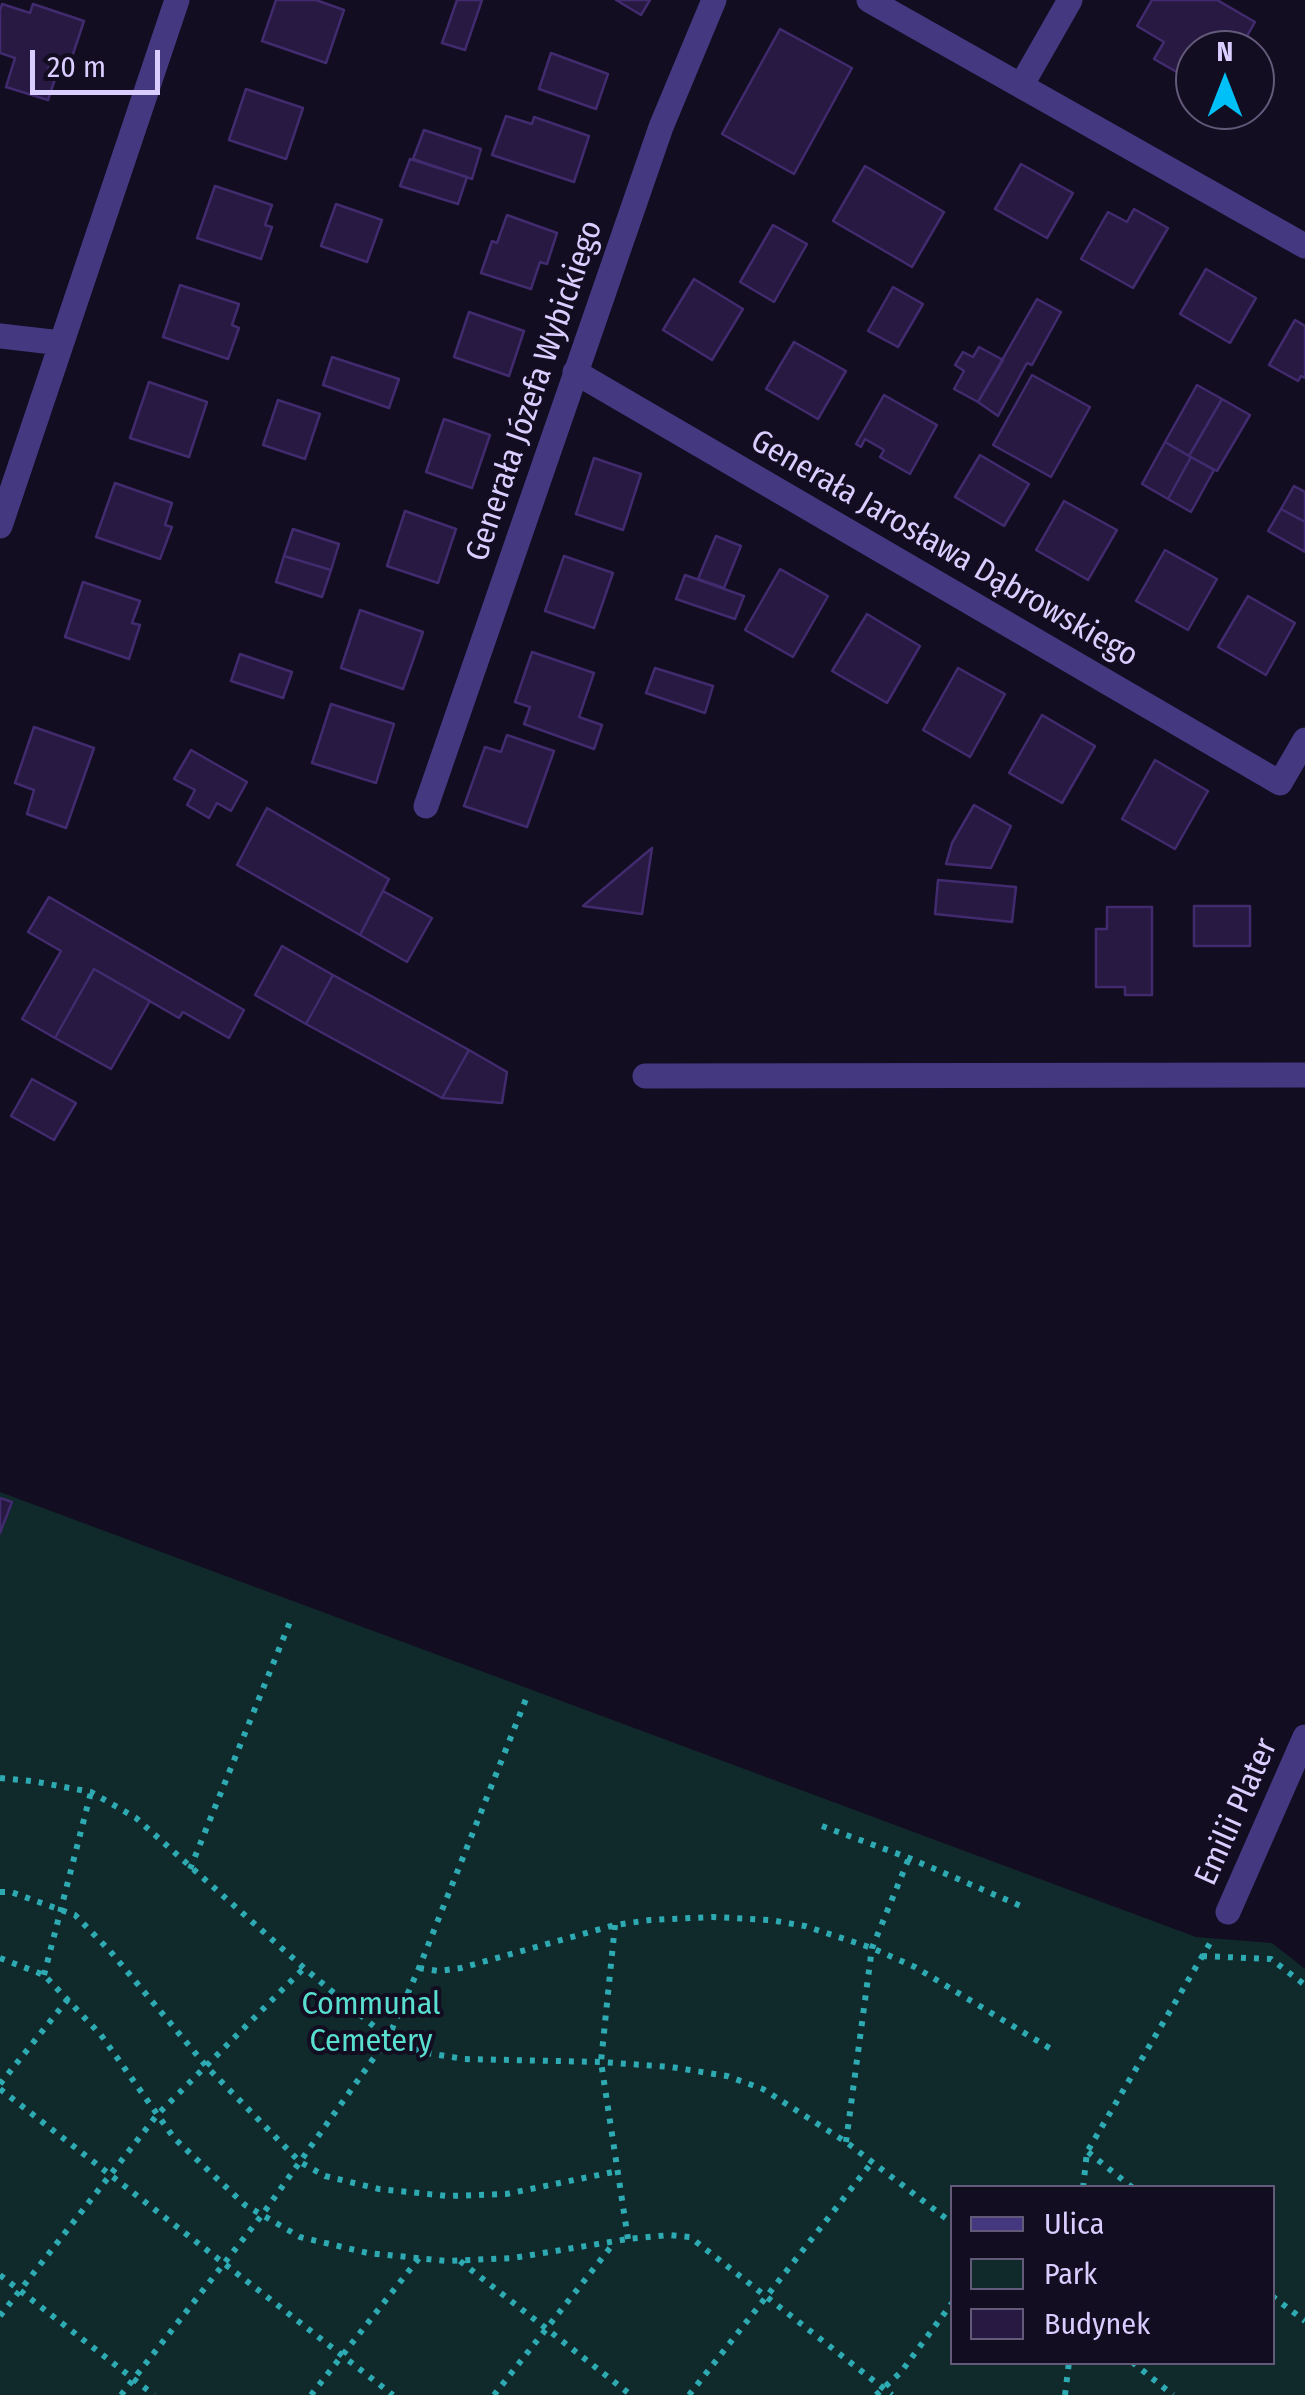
<!DOCTYPE html>
<meta charset="utf-8">
<style>
body{margin:0}
#map{position:relative;width:1305px;height:2395px;overflow:hidden;background:#130d21;font-family:"Fira Sans Condensed",sans-serif}
canvas{display:block}
.legend{position:absolute;left:950px;top:2185px;width:325px;height:180px;box-sizing:border-box;background:#130d21;border:2px solid #635a7a;margin:0;padding:12px 18px;list-style:none;font-size:30px;color:#dacdff}
.legend li{display:flex;align-items:center;gap:20px;height:50px}
.legend b{width:50px;border:2px solid #635a7a}
.north{position:absolute;left:1175px;top:30px;width:100px;height:100px;box-sizing:border-box;background:#130d21;border:2px solid #635a7a;border-radius:50%;rotate:0deg;font-size:28px;font-weight:700;line-height:40px;text-align:center;color:#dacdff}
.north::after{content:'';display:block;margin:auto;width:35px;height:45px;background:#00c0f8;clip-path:polygon(50% 0,100% 100%,50% 72%,0 100%)}
.scale{position:absolute;left:30px;top:50px;width:130px;height:45px;box-sizing:border-box;border:5px solid #dacdff;border-top:0;padding-left:12px;font-size:30px;line-height:35px;white-space:nowrap;color:#dacdff;-webkit-text-stroke:8px #130d21;paint-order:stroke}
</style>
<div id="map">
<canvas width="1305" height="2395"></canvas>
<ul class="legend">
<li><b style="height:12px;background:#443880"></b>Ulica</li>
<li><b style="height:28px;background:#10292b"></b>Park</li>
<li><b style="height:28px;background:#271942"></b>Budynek</li>
</ul>
<div class="north">N</div>
<div class="scale">20 m</div>
</div>
<script>
const ctx = document.querySelector('canvas').getContext('2d');
ctx.lineJoin = 'round';
function paint(path, color) { ctx.fillStyle = color; ctx.fill(path, 'evenodd'); }
const poly = rows => new Path2D(rows.map(r => 'M' + r).join(''));
function trace(path, color, width, dash) { ctx.strokeStyle = color; ctx.lineWidth = width; ctx.lineCap = dash ? 'butt' : 'round'; ctx.setLineDash(dash || []); ctx.stroke(path); }
function write(font, color, halo, rows, align = 'center') {
  ctx.font = font + ' "Fira Sans Condensed",sans-serif'; ctx.lineWidth = 8; ctx.setLineDash([]); ctx.textBaseline = 'middle'; ctx.strokeStyle = halo; ctx.fillStyle = color; for (const [text, x, y, turn = 0] of rows) {
    ctx.save(); ctx.translate(x, y); ctx.rotate((+turn || 0) * Math.PI / 180); ctx.textAlign = isNaN(turn) ? turn : align; if (halo) ctx.strokeText(text, 0, 0); ctx.fillText(text, 0, 0); ctx.restore();
  }
}
const green = poly([
 [0,1492,1196,1937,1272,1943,1305,1969,1305,2395,0,2395],
 [952,2188,1272,2188,1272,2362,952,2362]
]);
const building = poly([
 [276,0,316,0,344,10,326,63,262,41,276,0],
 [457,0,482,0,465,50,442,43,457,0],
 [616,0,650,0,641,15,616,0],
 [1152,0,1217,0,1255,22,1239,50,1195,50,1195,68,1189,79,1154,59,1164,42,1137,26,1152,0],
 [2,4,30,13,33,4,84,21,68,69,50,63,46,76,55,79,48,100,6,87,15,58,0,53,0,11,2,4],
 [780,29,852,68,794,174,722,134,780,29],
 [551,53,608,74,596,109,539,89,551,53],
 [246,89,303,108,286,159,229,140,246,89],
 [506,116,532,124,534,117,589,136,574,182,492,155,506,116],
 [424,130,481,149,472,179,413,159,424,130],
 [410,159,467,177,458,204,400,186,410,159],
 [1021,164,1073,193,1047,238,995,209,1021,164],
 [865,166,944,212,912,267,833,221,865,166],
 [215,186,272,205,265,225,272,227,261,259,197,238,215,186],
 [336,204,382,220,367,262,321,246,336,204],
 [1134,209,1168,228,1133,288,1081,259,1108,212,1127,222,1134,209],
 [507,215,557,233,547,264,540,262,531,289,481,273,492,241,497,243,507,215],
 [773,225,807,244,774,302,740,282,773,225],
 [1206,269,1256,298,1230,343,1180,314,1206,269],
 [694,279,743,309,712,360,663,330,694,279],
 [180,285,239,304,232,325,239,328,228,359,163,337,180,285],
 [893,287,923,304,898,347,868,331,893,287],
 [1037,299,1061,312,1032,365,1027,363,998,416,978,402,1037,299],
 [469,312,524,331,509,376,454,357,469,312],
 [1295,320,1305,326,1305,378,1301,376,1298,381,1269,365,1295,320],
 [794,342,846,371,818,419,766,389,794,342],
 [979,347,1003,360,978,402,954,389,964,371,955,365,963,352,973,357,979,347],
 [332,357,399,379,389,408,323,385,332,357],
 [1032,375,1090,407,1051,477,993,445,1032,375],
 [149,382,207,402,189,457,130,438,149,382],
 [1197,385,1222,399,1189,456,1165,442,1197,385],
 [884,395,937,425,910,474,880,457,884,450,865,439,861,447,856,444,884,395],
 [1222,399,1250,415,1217,471,1189,456,1222,399],
 [278,400,320,414,305,459,263,445,278,400],
 [444,419,490,435,472,488,426,472,444,419],
 [1165,442,1191,457,1168,499,1142,484,1165,442],
 [980,455,1029,484,1004,526,955,497,980,455],
 [1191,457,1214,470,1191,512,1168,499,1191,457],
 [594,458,641,474,623,530,576,514,594,458],
 [115,483,172,503,165,525,172,527,160,559,96,537,115,483],
 [1294,486,1305,492,1305,522,1281,509,1294,486],
 [1064,501,1117,530,1088,580,1036,550,1064,501],
 [1281,509,1305,522,1305,552,1268,531,1281,509],
 [405,511,456,529,438,583,387,566,405,511],
 [293,529,339,544,331,570,284,556,293,529],
 [716,536,741,546,724,588,698,579,716,536],
 [1165,550,1217,579,1188,630,1136,601,1165,550],
 [284,556,331,570,322,597,276,582,284,556],
 [564,556,613,573,594,628,545,611,564,556],
 [780,569,828,596,793,657,745,630,780,569],
 [685,575,744,596,735,619,676,599,685,575],
 [83,582,140,601,132,623,140,625,129,659,65,637,83,582],
 [1248,596,1295,623,1266,675,1218,647,1248,596],
 [360,610,423,632,403,689,341,668,360,610],
 [867,614,920,646,887,703,832,671,867,614],
 [532,652,594,673,579,717,602,725,594,749,524,724,530,707,515,702,532,652],
 [240,654,292,672,283,698,231,681,240,654],
 [655,668,713,686,705,713,646,693,655,668],
 [958,668,1005,694,970,757,923,730,958,668],
 [331,704,394,724,376,783,312,763,331,704],
 [1042,715,1095,746,1062,803,1009,773,1042,715],
 [34,727,94,748,66,828,27,814,34,790,15,783,34,727],
 [507,735,554,751,527,827,464,806,485,747,501,752,507,735],
 [191,750,247,782,231,811,217,803,209,818,187,805,195,790,174,779,191,750],
 [1155,760,1208,791,1175,849,1122,819,1155,760],
 [974,805,1011,826,991,868,946,864,952,843,974,805],
 [267,808,389,879,360,935,237,865,267,808],
 [652,848,642,914,583,906,652,848],
 [938,880,1016,887,1012,922,935,914,938,880],
 [383,891,432,918,407,962,360,935,383,891],
 [49,897,244,1010,229,1038,183,1012,179,1018,94,969,55,1038,22,1019,61,951,28,932,49,897],
 [1194,906,1250,906,1250,946,1194,946,1194,906],
 [1107,907,1152,907,1152,995,1125,995,1125,987,1096,987,1096,929,1107,929,1107,907],
 [282,946,333,975,306,1024,255,995,282,946],
 [94,969,150,1001,111,1069,55,1038,94,969],
 [333,975,469,1050,442,1098,306,1024,333,975],
 [469,1050,507,1072,502,1103,442,1098,469,1050],
 [32,1079,76,1103,54,1140,11,1116,32,1079],
 [0,1498,12,1502,0,1533,0,1498]
]);
const path = poly([
 [0,1778,32,1781,91,1792,136,1818,304,1968,388,2038,421,2052,464,2059,601,2062,671,2067,727,2076,763,2089,846,2142,952,2223],
 [822,1826,909,1858,1021,1906],
 [190,1869,292,1617],
 [0,1892,11,1892,75,1915,110,1951,207,2067,300,2162,325,2176,379,2189,448,2196,506,2194,618,2171],
 [615,1925,601,2062,628,2239],
 [1202,1956,1271,1959,1305,1985],
 [0,1958,44,1975,101,2035,174,2138,245,2205,300,2237,368,2253,446,2261,513,2258,628,2239,670,2235,690,2237,892,2395],
 [419,1968,439,1971,461,1968,615,1925,650,1920,713,1917,770,1920,805,1926,872,1948,915,1967,1051,2049],
 [44,1975,91,1792],
 [0,2084,68,1999],
 [0,2089,393,2395],
 [846,2142,872,1948,909,1858],
 [1088,2152,1133,2188],
 [1083,2188,1087,2152,1213,1938],
 [460,2261,631,2395],
 [0,2275,154,2395],
 [1272,2296,1305,2321],
 [0,2316,157,2115,304,1968],
 [1132,2362,1173,2395],
 [121,2395,262,2215,388,2038,419,1968,526,1699],
 [311,2395,419,2258],
 [494,2395,614,2243],
 [689,2395,873,2161],
 [876,2395,901,2372,952,2303],
 [1065,2395,1069,2362]
]);
const minor = poly([
 [869,0,1305,246],
 [1021,86,1070,0],
 [0,336,61,343],
 [575,372,1280,783,1305,740],
 [0,526,177,0],
 [426,806,661,127,714,0],
 [645,1076,1305,1075],
 [1228,1912,1305,1737]
]);
const streetNames = [
 ["Generała Józefa Wybickiego",535,391,-71],
 ["Generała Jarosława Dąbrowskiego",944,549,30],
 ["Emilii Plater",1237,1812,-66]
];
const parkNames = [
 ["Communal",371,2005],
 ["Cemetery",371,2042]
];
paint(green, '#10292b');
paint(building, '#271942');
trace(building, '#412b6e', 2.5);
trace(path, '#2eaab3', 6, [5, 8]);
trace(minor, '#443880', 25);
write('32px', '#dacdff', '#130d21', streetNames);
write('32px', '#59dfcf', '#130d21', parkNames);
</script>
